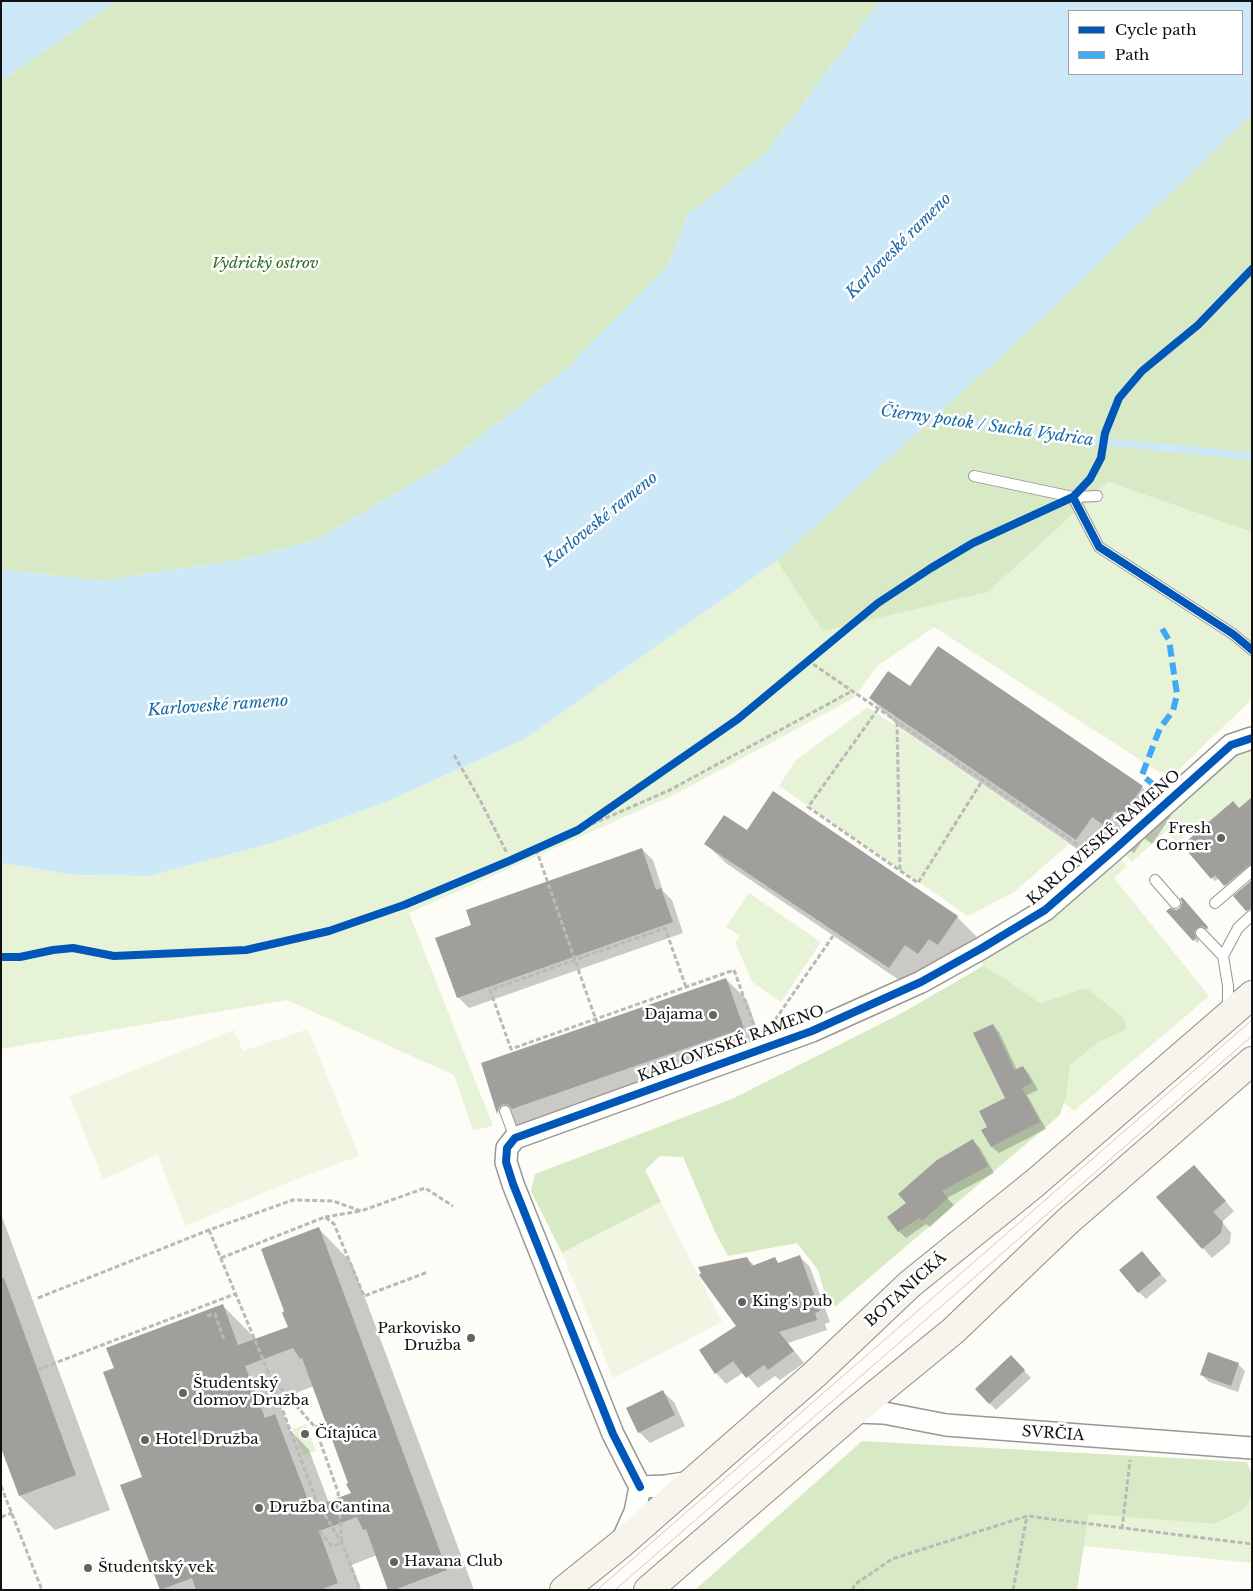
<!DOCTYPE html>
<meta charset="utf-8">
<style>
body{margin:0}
#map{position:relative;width:1253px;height:1591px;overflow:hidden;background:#fdfcf7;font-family:"Libre Baskerville",serif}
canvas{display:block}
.frame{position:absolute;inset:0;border:2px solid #111;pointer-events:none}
.legend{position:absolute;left:1068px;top:10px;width:175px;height:65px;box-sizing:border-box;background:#fff;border:1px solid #a0a0a0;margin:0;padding:6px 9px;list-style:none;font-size:15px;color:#111}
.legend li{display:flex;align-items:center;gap:10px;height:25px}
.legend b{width:25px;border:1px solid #a0a0a0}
</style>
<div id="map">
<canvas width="1253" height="1591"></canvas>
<div class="frame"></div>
<ul class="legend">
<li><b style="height:6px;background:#0057b8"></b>Cycle path</li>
<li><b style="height:6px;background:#3fa9f5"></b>Path</li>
</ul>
</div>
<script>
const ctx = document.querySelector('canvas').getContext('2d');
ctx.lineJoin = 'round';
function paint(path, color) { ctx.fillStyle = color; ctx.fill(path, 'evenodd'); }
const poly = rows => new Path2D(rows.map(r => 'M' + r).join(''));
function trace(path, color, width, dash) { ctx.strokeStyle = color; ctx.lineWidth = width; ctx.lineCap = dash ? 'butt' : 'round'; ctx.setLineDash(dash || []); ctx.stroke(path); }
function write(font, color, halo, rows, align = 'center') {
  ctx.font = font + ' "Libre Baskerville",serif'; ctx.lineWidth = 5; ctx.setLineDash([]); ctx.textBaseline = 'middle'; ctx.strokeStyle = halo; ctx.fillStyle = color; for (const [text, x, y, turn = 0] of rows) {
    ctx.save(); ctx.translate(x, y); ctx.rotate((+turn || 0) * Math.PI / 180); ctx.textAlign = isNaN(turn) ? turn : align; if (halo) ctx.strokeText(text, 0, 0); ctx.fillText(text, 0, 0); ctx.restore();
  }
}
const green = poly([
 [1108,482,1252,532,1252,698,1248,703,1174,774,1159,772,934,627,877,666,854,698,674,795,409,913,493,1126,473,1130,454,1075,287,1000,1,1049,1,863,73,875,149,876,276,842,386,802,523,740,777,561,824,630,988,592],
 [868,707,1069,844,1014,892,968,916,779,786,795,761],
 [1252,747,1252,797,1239,808,1232,801,1198,832,1194,828,1177,843,1166,831,1132,862,1125,854,1232,757],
 [1119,857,1127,866,1114,878,1209,996,1074,1111,1064,1103,1070,1065,1100,1041,1126,1030,1086,988,1040,1003,1004,978,983,966,980,960,1042,926],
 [749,893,821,942,781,1002,752,982,735,942,740,936,726,927],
 [306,1424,316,1451,303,1455,293,1429],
 [1252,1496,1252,1563,1084,1546,1089,1513,1215,1524,1246,1508]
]);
const forest = poly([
 [117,1,880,1,766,153,688,214,668,266,570,366,444,465,316,540,243,559,101,581,1,569,1,81],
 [1252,114,1252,532,1108,482,988,592,823,631,777,561,1046,315],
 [983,966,1004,978,1040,1003,1086,988,1124,1018,1126,1030,1100,1041,1070,1065,1066,1096,1060,1115,836,1306,828,1304,818,1270,797,1243,728,1256,715,1232,683,1157,660,1156,645,1170,661,1202,562,1253,531,1191,535,1174,732,1099,902,1013],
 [862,1441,1247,1462,1252,1474,1252,1496,1246,1508,1215,1524,1089,1514,1077,1590,695,1590]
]);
const pitch = poly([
 [308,1029,359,1156,294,1180,185,1226,158,1155,103,1179,69,1096,234,1030,243,1051],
 [661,1202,722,1322,613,1378,562,1253]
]);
const water = poly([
 [1,1,117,1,1,81],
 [880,1,1252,1,1252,114,1046,315,777,561,523,740,386,802,276,842,149,876,73,875,1,863,1,569,101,581,243,559,316,540,444,465,570,366,668,266,688,214,766,153],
 [1069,11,1242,11,1242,74,1069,74]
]);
const shadow = poly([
 [938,648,1142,787,1171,816,1152,844,1144,838,1134,853,1121,845,1105,868,899,727,870,698,910,688],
 [773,793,957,917,978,938,940,974,927,965,911,988,727,864,706,844,747,832],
 [1252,825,1252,868,1228,888,1219,878,1215,881,1184,845],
 [642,849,653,860,663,891,672,900,683,933,469,1008,458,997,473,926],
 [1185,902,1210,931,1207,929,1200,931,1197,935,1199,941,1197,943,1176,911,1181,909],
 [726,979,747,1000,764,1049,519,1133,499,1113,482,1064],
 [993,1025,999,1032,1017,1070,1023,1067,1029,1074,1038,1090,1027,1095,1046,1129,999,1153,992,1147,983,1130,989,1128,1007,1099],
 [973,1141,980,1148,994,1173,947,1198,954,1205,930,1227,926,1224,906,1238,899,1231,908,1203],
 [1194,1166,1234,1211,1222,1222,1231,1233,1230,1243,1212,1258,1158,1197],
 [1,1214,110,1510,55,1530,20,1496,1,1445],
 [319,1229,352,1263,474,1590,387,1590,386,1579,377,1555,352,1565,361,1590,162,1590,122,1485,144,1478,115,1369,222,1305,257,1340,289,1327],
 [314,1386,353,1494,329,1503,309,1450,290,1430,278,1400],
 [799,1256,810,1267,830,1322,825,1324,827,1330,788,1343,804,1363,780,1380,775,1376,758,1388,744,1372,726,1384,716,1373,738,1326,746,1258,755,1266,775,1259,779,1264],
 [1148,1260,1167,1281,1146,1299,1139,1292],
 [1018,1364,1031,1378,996,1410,976,1389],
 [1238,1364,1245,1371,1238,1392,1209,1382,1202,1375],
 [663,1392,674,1402,685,1426,650,1443,639,1432]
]);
const stream = poly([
 [924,417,1118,443,1252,456]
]);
const building = poly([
 [938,646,1143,786,1123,816,1115,811,1105,826,1092,817,1076,840,869,698,888,671,910,686],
 [773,791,958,916,938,945,929,939,918,954,905,945,889,968,704,844,724,815,747,830],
 [1252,797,1252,864,1248,866,1224,886,1215,875,1211,879,1182,845,1233,801,1239,808],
 [642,848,656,890,661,888,673,922,457,998,435,938,471,925,466,910],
 [1252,880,1252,909,1246,911,1233,896],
 [1182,897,1208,927,1207,929,1202,926,1197,928,1194,932,1196,938,1193,941,1166,911,1170,908,1176,910,1180,908,1182,902,1180,899],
 [726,978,744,1028,512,1109,509,1105,503,1104,499,1107,497,1114,481,1063],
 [993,1024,1014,1070,1023,1066,1032,1083,1022,1088,1040,1122,991,1147,981,1130,987,1127,979,1111,1005,1098,973,1033],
 [973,1139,988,1166,942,1191,948,1198,922,1221,919,1218,898,1232,887,1217,906,1203,898,1194,937,1160],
 [1194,1165,1226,1201,1213,1212,1223,1222,1221,1233,1202,1249,1156,1197],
 [319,1227,447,1570,394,1590,388,1590,366,1529,363,1530,357,1517,319,1531,338,1583,320,1590,196,1590,192,1578,160,1590,120,1485,142,1477,103,1372,114,1368,106,1348,223,1304,238,1345,288,1327,282,1313,284,1311,261,1249],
 [293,1348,300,1359,302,1358,348,1483,346,1484,351,1493,311,1508,275,1414,265,1418,245,1366],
 [1142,1251,1161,1274,1138,1293,1119,1270],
 [800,1255,820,1311,815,1313,817,1320,779,1332,794,1351,768,1370,764,1365,746,1378,733,1361,715,1374,699,1350,736,1326,699,1275,701,1273,698,1267,747,1257,752,1266,775,1257,778,1263],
 [1,1278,4,1278,76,1475,19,1496,1,1448],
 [1208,1352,1239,1363,1231,1386,1200,1375],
 [1011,1355,1025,1370,989,1404,975,1389],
 [663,1390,675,1415,638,1433,626,1408]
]);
const path = poly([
 [807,660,1082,848],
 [878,709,808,807,918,883,982,781],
 [897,722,900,870],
 [454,755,480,800,507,853],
 [578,830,668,791,852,691],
 [536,849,597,1023],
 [686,987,665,928,490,990,511,1049,686,987,734,970,755,1029],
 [775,1020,833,936],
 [325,1217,360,1211],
 [209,1230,269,1374,317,1502,342,1543,360,1590],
 [221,1258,325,1217,334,1224,364,1296,428,1272],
 [38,1298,209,1230,293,1200,333,1201,361,1211,425,1188,453,1206],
 [207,1316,215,1314,224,1340],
 [37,1370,235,1294],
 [271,1377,315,1427,338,1492,342,1542],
 [315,1427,326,1423],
 [1,1486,42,1590],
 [1,1517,12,1513],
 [1122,1529,1130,1460],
 [319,1531,332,1546,342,1543],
 [853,1590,854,1585,892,1559,1027,1516,1252,1544],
 [1013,1590,1027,1516]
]);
const service = poly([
 [974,476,1073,497,1097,496],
 [1073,497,1099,547,1233,634,1252,650],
 [1155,880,1175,903],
 [1215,903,1252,871],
 [1201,933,1223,956],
 [1228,1010,1228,986,1223,956,1238,928,1251,916],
 [505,1111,515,1138]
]);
const minor = poly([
 [854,1412,884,1413,946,1425,1252,1448],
 [640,1487,613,1434,513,1184,506,1162,507,1148,515,1138,812,1031,921,982,982,948,1045,910,1115,849,1231,745,1252,738],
 [640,1487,665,1486,691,1482],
 [622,1541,635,1512,640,1487]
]);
const secondary = poly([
 [564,1590,621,1544,814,1375,910,1284,1035,1183,1252,995],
 [648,1590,854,1412,953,1331,1068,1221,1252,1061]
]);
const tram = poly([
 [597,1590,1252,1020],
 [615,1590,1252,1036]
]);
const quiet = poly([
 [1155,786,1142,775,1160,728,1173,711,1177,694,1169,640,1161,627],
 [1,1105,2,1105]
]);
const cycleway = poly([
 [1073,497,1099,547,1233,634,1252,650],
 [1,957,20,957,53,950,73,948,114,956,246,950,329,931,404,905,509,861,578,830,738,719,878,603,931,568,973,543,1073,497,1090,479,1101,458,1105,433,1119,398,1142,371,1198,325,1252,269],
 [640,1487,613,1434,513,1184,506,1162,507,1148,515,1138,812,1031,921,982,982,948,1045,910,1115,849,1231,745,1252,738]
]);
const markers = [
 [1221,838,5,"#646362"],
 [713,1015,5,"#646362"],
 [742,1302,5,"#646362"],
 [471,1338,5,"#646362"],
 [183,1393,5,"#646362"],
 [305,1434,5,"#646362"],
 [145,1440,5,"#646362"],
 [259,1508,5,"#646362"],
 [394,1562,5,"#646362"],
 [88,1568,5,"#646362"]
];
const parkNames = [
 ["Vydrický ostrov",265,264]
];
const poiNames = [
 ["Fresh",1211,829,"right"],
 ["Corner",1211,846,"right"],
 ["Dajama",703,1015,"right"],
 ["King's pub",752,1302],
 ["Parkovisko",461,1329,"right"],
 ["Družba",461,1346,"right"],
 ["Študentský",193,1384],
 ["domov Družba",193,1401],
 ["Čítajúca",315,1434],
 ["Hotel Družba",155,1440],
 ["Družba Cantina",269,1508],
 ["Havana Club",404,1562],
 ["Študentský vek",98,1568]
];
const streetNames = [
 ["KARLOVESKÉ RAMENO",1104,838,-41],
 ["KARLOVESKÉ RAMENO",731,1044,-20],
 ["BOTANICKÁ",906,1290,-42],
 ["SVRČIA",1053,1434,4]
];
const waterNames = [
 ["Karloveské rameno",899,246,-45],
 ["Čierny potok / Suchá Vydrica",987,426,8],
 ["Karloveské rameno",601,520,-39],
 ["Karloveské rameno",218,706,-4]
];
paint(green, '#e7f3d7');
paint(forest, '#d8eac5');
paint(pitch, '#f0f6e1');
paint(water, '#cde8f7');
paint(shadow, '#0003');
trace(stream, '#cde8f7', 8);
paint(building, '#a19f9c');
trace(service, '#979795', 12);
trace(minor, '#979795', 24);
trace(secondary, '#8e8d8b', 30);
trace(path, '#b9b9b8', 3, [5, 2.5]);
trace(service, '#fffffe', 10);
trace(minor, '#fffffe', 21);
trace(secondary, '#f6f4eb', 28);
trace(tram, '#d9c6c7', 1);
trace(quiet, '#3fa9f5', 6, [12, 6]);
trace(cycleway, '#0057b8', 8);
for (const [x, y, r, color] of markers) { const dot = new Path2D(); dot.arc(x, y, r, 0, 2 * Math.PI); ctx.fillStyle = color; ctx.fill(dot); trace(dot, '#fff', 2); }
write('italic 15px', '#2f6b1f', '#fff', parkNames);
write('15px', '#111', '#fff', poiNames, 'left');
write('15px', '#111', '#fff', streetNames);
write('italic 16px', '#1768a6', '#fff', waterNames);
</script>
